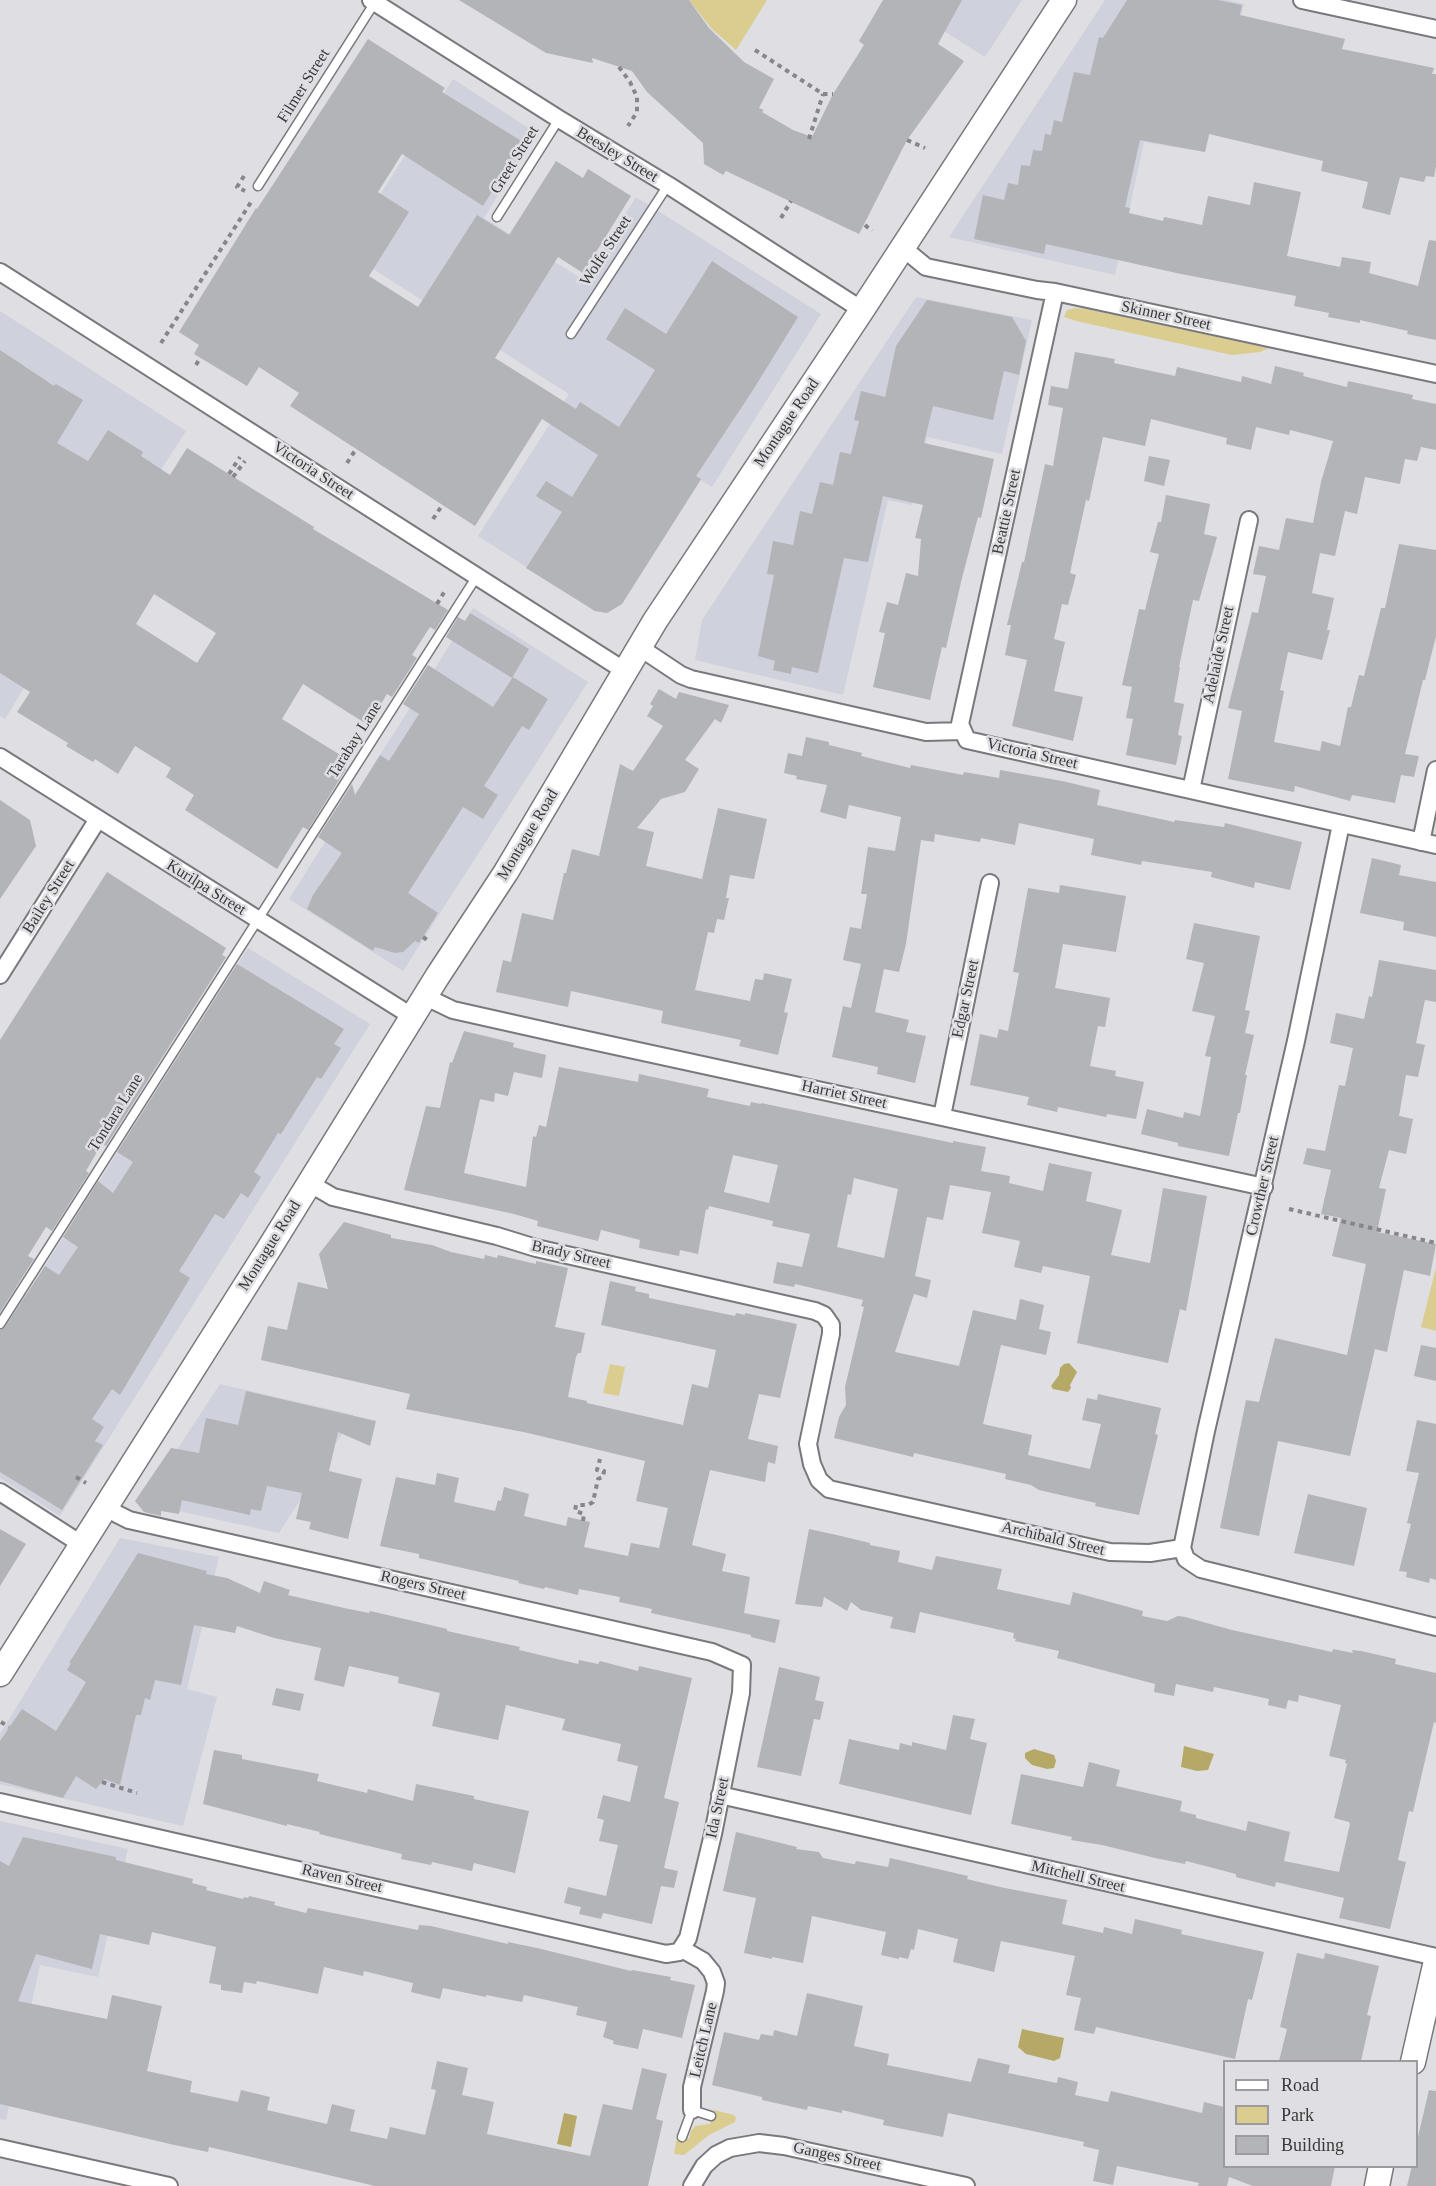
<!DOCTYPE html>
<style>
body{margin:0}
#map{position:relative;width:1436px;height:2186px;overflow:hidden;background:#dedee3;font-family:"Times New Roman",serif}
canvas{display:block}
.legend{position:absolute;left:1223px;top:2060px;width:195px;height:108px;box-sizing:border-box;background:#dedee3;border:2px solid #9c9ca0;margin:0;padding:8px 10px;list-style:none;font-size:18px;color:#3a3a3c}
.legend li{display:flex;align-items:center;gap:12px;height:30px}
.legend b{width:30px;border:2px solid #9c9ca0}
</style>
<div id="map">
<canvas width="1436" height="2186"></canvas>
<ul class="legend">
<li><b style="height:8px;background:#fff"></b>Road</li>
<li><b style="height:16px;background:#dacd8f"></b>Park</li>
<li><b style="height:16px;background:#b3b4b8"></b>Building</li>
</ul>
</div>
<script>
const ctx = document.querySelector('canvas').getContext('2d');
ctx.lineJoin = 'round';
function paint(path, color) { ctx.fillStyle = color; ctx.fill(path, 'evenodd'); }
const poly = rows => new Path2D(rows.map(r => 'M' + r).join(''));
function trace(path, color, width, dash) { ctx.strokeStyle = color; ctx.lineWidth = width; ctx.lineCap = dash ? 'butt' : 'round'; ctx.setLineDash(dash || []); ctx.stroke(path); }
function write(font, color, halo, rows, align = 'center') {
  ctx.font = font + ' "Times New Roman",serif'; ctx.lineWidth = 5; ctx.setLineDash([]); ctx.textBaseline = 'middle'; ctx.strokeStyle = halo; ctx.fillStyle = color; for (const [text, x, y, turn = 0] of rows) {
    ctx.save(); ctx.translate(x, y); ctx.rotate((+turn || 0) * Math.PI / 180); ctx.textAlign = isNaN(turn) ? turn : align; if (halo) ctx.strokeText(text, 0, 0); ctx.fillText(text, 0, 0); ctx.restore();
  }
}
const built = poly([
 [895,0,1022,0,985,57],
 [1105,0,1227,0,1244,4,1205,152,1144,142,1115,275,949,237],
 [453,79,536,133,484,218,584,280,636,197,821,314,712,487,701,480,622,604,607,613,595,611,478,536,569,394,345,251],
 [916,297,1032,320,1002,454,927,437,912,505,888,500,843,695,695,660,702,620],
 [0,311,186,431,97,569,5,719,0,716],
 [473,608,588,682,403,971,289,899],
 [248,948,370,1024,60,1516,0,1478,0,1278,27,1294],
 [220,1384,354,1415,279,1533,142,1503],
 [120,1538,219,1557,187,1689,217,1697,183,1826,0,1784,0,1734],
 [0,1821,128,1849,98,1977,40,1965,6,2120,0,2119]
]);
const green = poly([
 [689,0,767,0,736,50,711,28],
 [1075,308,1086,309,1269,348,1260,352,1232,355,1076,321,1064,317,1067,310],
 [1436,1268,1436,1331,1421,1327],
 [610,1364,625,1367,619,1396,603,1393],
 [714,2110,734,2115,736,2118,735,2122,709,2135,684,2155,674,2154,677,2137,689,2139,691,2131,695,2126,710,2124]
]);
const water = poly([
 [1069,1363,1077,1372,1070,1385,1071,1388,1068,1392,1053,1389,1051,1386,1059,1375,1060,1368,1064,1364],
 [1184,1746,1214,1754,1208,1770,1197,1771,1181,1767],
 [1034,1749,1054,1755,1056,1761,1054,1768,1047,1769,1032,1765,1025,1758,1025,1753],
 [1022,2029,1064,2038,1060,2058,1054,2061,1026,2054,1018,2047],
 [564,2113,577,2116,571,2147,557,2144]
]);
const building = poly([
 [459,0,689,0,709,28,744,62,774,79,759,108,764,110,762,112,793,130,812,137,833,94,864,45,859,41,883,0,962,0,938,44,964,61,907,140,859,234,726,171,723,175,704,164,703,143,647,92,632,71,592,58,593,63,546,53],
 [1127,0,1218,0,1242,5,1240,15,1345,39,1342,49,1434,68,1432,74,1436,74,1436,166,1434,177,1426,176,1424,182,1400,177,1390,215,1362,208,1368,182,1321,171,1323,161,1209,134,1205,152,1140,140,1125,207,1130,208,1129,213,1163,221,1164,217,1202,225,1208,196,1250,205,1254,182,1301,192,1287,256,1340,267,1342,257,1371,262,1369,273,1418,286,1429,240,1436,241,1436,340,1407,334,1408,331,1360,320,1360,323,1328,317,1329,313,1294,306,1296,296,1181,274,1046,244,1044,254,974,239,983,195,1004,200,1008,183,1018,185,1021,165,1030,166,1033,150,1042,151,1045,134,1051,135,1054,120,1062,122,1074,72,1090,75,1099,37,1103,38],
 [368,39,445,88,442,92,523,142,483,206,402,154,378,192,409,212,369,276,418,307,477,215,509,235,556,161,583,178,588,169,631,196,583,273,558,257,495,358,576,409,580,402,619,427,655,370,606,339,625,308,666,334,712,261,798,317,753,390,696,476,701,479,622,604,607,613,595,611,526,568,562,512,536,496,546,481,572,497,598,455,542,419,475,526,290,406,299,393,259,367,247,386,194,354,199,345,179,332,256,208,257,209],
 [927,300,1012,317,1026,341,1019,375,1004,371,993,420,933,406,924,443,994,459,981,518,978,517,961,582,946,648,942,647,930,700,873,687,885,633,879,632,887,602,898,605,906,573,918,576,921,539,915,538,923,505,883,496,868,562,844,558,818,673,792,667,791,674,773,670,775,661,758,656,774,575,767,574,773,541,793,545,800,511,812,514,820,482,833,485,840,452,851,454,859,421,854,420,861,391,885,397,896,346],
 [0,350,54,386,56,384,83,400,57,443,88,461,108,430,143,452,141,456,170,475,187,448,314,527,313,529,448,610,435,630,430,627,412,655,417,658,392,697,387,694,368,725,303,684,282,719,342,756,346,769,308,830,303,827,277,869,185,810,194,795,166,777,171,768,135,746,118,774,95,759,93,762,66,746,68,743,17,712,30,692,0,673],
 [154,594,216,633,197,663,136,624],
 [1075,352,1115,359,1114,363,1175,376,1177,367,1241,382,1242,376,1271,384,1275,366,1304,373,1303,376,1347,387,1348,381,1413,395,1412,399,1436,404,1436,450,1421,447,1417,461,1405,459,1400,484,1365,477,1357,514,1345,511,1335,556,1320,553,1312,593,1334,598,1327,630,1330,630,1322,660,1288,652,1280,690,1284,691,1274,742,1320,751,1322,741,1340,746,1348,707,1351,707,1359,675,1364,676,1381,608,1385,608,1399,544,1436,550,1436,636,1425,680,1423,680,1405,754,1419,756,1414,777,1401,775,1395,803,1352,795,1350,801,1295,786,1294,792,1228,779,1242,711,1228,708,1252,612,1258,613,1266,576,1253,574,1259,546,1279,550,1286,518,1313,523,1321,482,1333,441,1290,430,1289,435,1256,427,1251,450,1226,444,1227,438,1151,419,1145,446,1103,437,1089,501,1086,500,1070,573,1076,575,1068,605,1062,604,1054,639,1065,642,1054,691,1083,697,1073,741,1012,726,1027,660,1005,655,1011,625,1007,625,1022,562,1024,562,1045,464,1053,466,1063,408,1048,405,1051,386,1068,389],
 [1149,456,1170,460,1164,486,1144,481],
 [1166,495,1210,504,1204,534,1217,537,1199,601,1193,600,1179,667,1180,667,1174,702,1184,704,1178,735,1182,736,1176,765,1126,755,1133,719,1126,718,1132,687,1122,685,1139,609,1145,610,1159,554,1150,552,1158,522,1161,522],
 [470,613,529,649,512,678,446,637,458,617,465,621],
 [428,665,493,707,513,677,548,699,529,730,522,726,484,786,498,795,483,819,463,807,408,893,438,913,419,943,415,941,403,952,395,953,375,947,373,951,307,909,313,895,342,853,318,837,352,784,355,795,380,755,389,761,419,714,403,704],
 [659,689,676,699,679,692,729,705,721,723,715,719,685,760,699,769,685,792,661,799,637,828,654,832,646,866,702,879,718,808,767,819,754,879,730,875,726,898,729,898,724,920,717,919,714,933,708,932,695,990,750,1001,755,979,763,980,764,973,792,979,784,1012,788,1013,778,1055,739,1046,741,1040,661,1023,663,1011,571,991,568,1007,496,992,503,960,511,962,522,913,553,920,564,873,566,873,572,849,599,856,620,764,633,771,663,726,647,716,653,706,650,704],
 [806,737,829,742,829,745,862,753,861,756,910,768,911,765,963,775,964,772,999,778,1000,770,1062,781,1100,790,1097,805,1174,822,1175,820,1224,827,1225,823,1302,842,1290,890,1255,882,1254,888,1211,877,1212,872,1142,861,1141,865,1091,855,1094,839,1019,823,1015,845,981,838,980,842,935,834,934,842,921,840,906,944,899,972,884,969,875,1012,909,1020,906,1032,926,1036,915,1083,877,1074,878,1067,832,1057,843,1006,851,1008,861,964,843,960,850,927,861,929,867,894,861,894,868,847,895,851,901,817,849,805,846,819,820,812,827,785,796,779,797,776,784,773,788,753,802,756],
 [0,800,30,820,36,846,0,899],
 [1372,858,1401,865,1399,875,1436,882,1436,937,1403,930,1404,922,1360,913],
 [107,872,226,948,222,955,226,957,106,1146,102,1143,86,1171,89,1173,52,1231,46,1227,28,1256,34,1259,0,1312,0,1040],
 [1060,885,1126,896,1116,952,1063,944,1055,988,1110,998,1105,1027,1098,1026,1090,1066,1116,1071,1115,1076,1144,1082,1136,1119,1107,1114,1106,1117,1058,1107,1057,1112,1027,1105,1029,1097,970,1085,980,1034,997,1038,999,1029,1008,1031,1019,973,1013,972,1028,888,1059,893],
 [1194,923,1260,936,1245,1010,1250,1011,1245,1033,1254,1035,1245,1075,1247,1075,1240,1113,1238,1113,1229,1156,1178,1146,1178,1143,1141,1134,1147,1109,1183,1118,1184,1112,1200,1116,1211,1057,1205,1056,1215,1016,1192,1011,1204,963,1186,959],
 [1379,960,1436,970,1436,1002,1425,1000,1416,1043,1425,1045,1418,1077,1406,1075,1399,1116,1413,1119,1406,1154,1389,1150,1379,1188,1386,1189,1377,1232,1436,1244,1430,1276,1404,1270,1387,1352,1375,1349,1350,1456,1278,1441,1259,1536,1220,1528,1246,1400,1259,1402,1275,1338,1347,1355,1366,1264,1332,1256,1341,1218,1321,1214,1331,1170,1303,1164,1307,1148,1325,1151,1339,1085,1345,1086,1353,1048,1330,1043,1336,1013,1364,1019,1369,996,1372,997],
 [237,964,344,1029,334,1044,341,1048,321,1079,317,1077,281,1134,278,1133,254,1172,261,1177,248,1198,241,1193,224,1219,215,1214,179,1271,190,1278,120,1395,112,1389,92,1419,104,1427,95,1441,103,1445,62,1510,0,1472,0,1330,5,1327,45,1266,59,1275,78,1247,63,1237,98,1181,113,1193,133,1162,117,1152],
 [464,1031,514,1043,513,1047,546,1055,542,1078,514,1072,508,1096,495,1093,494,1102,480,1099,464,1173,526,1187,533,1136,536,1137,539,1125,546,1127,559,1067,638,1082,639,1074,709,1089,707,1097,750,1106,751,1102,761,1104,761,1103,953,1143,953,1141,986,1147,981,1171,1010,1176,1009,1183,1043,1191,1049,1163,1092,1172,1086,1201,1122,1210,1111,1255,1150,1263,1163,1188,1207,1196,1186,1311,1180,1309,1168,1363,1077,1343,1090,1276,1043,1266,1041,1273,1014,1267,1020,1241,982,1233,991,1192,950,1185,943,1220,927,1217,915,1276,931,1280,927,1298,914,1294,895,1352,959,1366,973,1310,1016,1320,1020,1299,1044,1305,1039,1329,1051,1332,1046,1355,1001,1345,983,1424,1032,1435,1028,1455,1090,1469,1101,1424,1082,1420,1087,1398,1097,1400,1098,1394,1161,1408,1155,1434,1158,1435,1139,1515,1095,1506,1096,1503,1039,1490,1031,1485,1005,1479,1006,1474,914,1453,913,1457,834,1438,839,1417,846,1405,845,1387,864,1307,861,1306,863,1300,795,1284,794,1287,773,1283,777,1262,802,1267,810,1234,772,1226,773,1221,709,1206,708,1210,706,1209,698,1254,680,1250,679,1256,639,1248,640,1240,601,1230,598,1241,537,1226,538,1221,514,1214,404,1190,426,1106,440,1108,450,1062,452,1063],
 [733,1155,778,1165,769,1203,724,1192],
 [854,1178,898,1189,884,1258,837,1247,848,1194,851,1195],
 [344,1222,391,1235,391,1238,432,1245,451,1252,484,1259,485,1255,497,1258,498,1255,536,1264,536,1261,568,1268,555,1327,585,1333,581,1353,578,1353,576,1357,568,1397,587,1401,587,1403,683,1425,692,1384,708,1388,716,1350,601,1325,610,1281,636,1287,635,1291,649,1294,649,1298,735,1316,736,1313,745,1315,745,1313,797,1324,780,1398,759,1394,748,1439,778,1446,775,1464,768,1462,765,1482,710,1470,692,1545,726,1554,722,1571,750,1577,744,1613,780,1620,775,1643,751,1637,751,1635,651,1613,652,1609,619,1602,620,1597,579,1589,578,1595,545,1587,544,1589,518,1583,519,1581,419,1558,419,1554,380,1546,396,1477,435,1485,437,1473,459,1478,454,1502,495,1511,498,1500,501,1501,504,1487,529,1494,524,1516,566,1526,568,1517,590,1522,584,1547,628,1556,631,1543,659,1548,668,1508,636,1501,645,1461,528,1433,406,1409,410,1394,261,1360,268,1326,287,1330,298,1282,328,1289,319,1254],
 [1421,1345,1436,1348,1436,1381,1414,1376],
 [246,1391,376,1421,370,1446,338,1432,329,1471,362,1479,348,1539,309,1529,311,1522,296,1519,302,1493,267,1486,261,1511,251,1509,250,1515,182,1500,179,1514,161,1511,161,1516,144,1512,135,1501,171,1448,199,1453,206,1418,238,1425],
 [1417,1420,1436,1424,1436,1580,1430,1578,1429,1583,1406,1577,1407,1572,1399,1571,1411,1524,1407,1523,1419,1473,1406,1471],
 [1308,1494,1367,1508,1354,1566,1294,1553],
 [0,1529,26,1544,0,1586],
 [809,1529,841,1536,870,1543,870,1545,900,1551,898,1562,932,1570,936,1556,1002,1569,997,1589,1070,1605,1073,1592,1143,1611,1142,1616,1167,1621,1178,1616,1185,1617,1232,1630,1332,1652,1333,1649,1353,1653,1352,1650,1361,1651,1396,1659,1395,1664,1436,1673,1436,1723,1434,1722,1413,1812,1409,1811,1398,1860,1406,1862,1390,1929,1339,1918,1344,1898,1276,1882,1275,1887,1236,1877,1236,1874,1186,1861,1185,1864,1155,1858,1102,1845,1071,1840,1072,1837,1011,1824,1021,1774,1083,1787,1089,1762,1120,1770,1116,1786,1182,1801,1180,1811,1196,1815,1196,1818,1246,1831,1248,1821,1290,1832,1284,1861,1339,1872,1350,1824,1349,1822,1334,1818,1347,1764,1345,1763,1346,1760,1329,1756,1341,1705,1299,1695,1298,1702,1288,1700,1286,1709,1268,1705,1269,1699,1214,1687,1213,1692,1176,1684,1174,1696,1154,1692,1155,1684,1057,1658,1059,1651,1015,1641,1016,1639,1013,1638,1014,1633,920,1612,915,1633,890,1628,893,1617,861,1610,851,1602,847,1611,824,1597,822,1607,795,1604],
 [138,1553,207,1571,206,1574,227,1578,260,1593,264,1581,290,1590,288,1595,344,1608,369,1613,370,1611,409,1620,447,1629,447,1631,520,1647,519,1650,578,1664,579,1660,598,1664,600,1661,638,1671,639,1666,692,1678,664,1798,679,1802,664,1868,678,1871,674,1888,661,1886,652,1924,603,1913,601,1919,579,1914,581,1907,564,1903,568,1887,606,1896,618,1845,599,1841,604,1820,597,1818,603,1795,630,1802,638,1766,617,1761,621,1744,562,1730,565,1719,506,1705,498,1740,432,1726,440,1693,398,1683,399,1677,349,1666,344,1687,314,1680,321,1648,274,1638,237,1626,235,1633,194,1625,181,1685,155,1680,150,1700,145,1698,141,1715,136,1715,120,1785,104,1779,96,1789,76,1776,63,1798,0,1781,0,1741,22,1709,56,1731,76,1699,86,1682,67,1670,71,1663,69,1663],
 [779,1667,820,1677,815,1700,824,1702,820,1720,814,1719,801,1776,757,1767],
 [276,1688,304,1694,300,1711,272,1705],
 [953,1715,975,1719,970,1739,987,1743,971,1815,839,1784,849,1739,899,1750,900,1743,912,1746,912,1742,946,1750],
 [214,1750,242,1755,242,1759,319,1774,317,1781,367,1793,368,1789,413,1801,416,1784,474,1796,474,1799,529,1811,515,1873,474,1863,472,1871,432,1862,431,1865,401,1859,402,1854,319,1834,320,1832,287,1824,287,1826,203,1804],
 [736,1832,797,1847,796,1849,819,1852,823,1858,853,1864,855,1864,856,1861,888,1867,890,1858,968,1876,967,1879,1000,1887,1067,1900,1062,1924,1103,1933,1104,1927,1132,1934,1135,1919,1182,1930,1181,1934,1264,1952,1252,2000,1248,1999,1235,2059,1096,2027,1094,2034,1074,2030,1081,1998,1066,1995,1075,1956,1001,1941,994,1972,953,1962,958,1939,918,1929,914,1950,911,1949,908,1959,899,1957,899,1959,881,1955,886,1932,812,1916,803,1963,772,1957,772,1959,744,1953,756,1898,723,1891],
 [23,1837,116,1857,116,1860,193,1879,192,1883,207,1887,206,1890,243,1899,244,1897,248,1898,249,1896,275,1902,274,1905,306,1913,308,1908,418,1930,419,1925,431,1926,508,1944,508,1942,537,1948,631,1971,632,1970,671,1977,670,1980,695,1985,682,2038,643,2029,638,2049,613,2044,614,2041,603,2037,607,2022,576,2015,578,2007,524,1995,522,2002,486,1995,486,1997,443,1988,440,1999,411,1992,413,1983,364,1971,363,1976,324,1967,318,1994,257,1981,256,1984,244,1982,242,1993,221,1990,221,1985,209,1983,216,1947,152,1932,149,1945,100,1934,92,1969,36,1954,18,2001,107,2019,112,1995,162,2006,147,2071,192,2081,190,2092,238,2102,241,2090,270,2097,267,2110,327,2124,332,2104,355,2110,350,2131,387,2139,390,2127,425,2135,436,2090,431,2089,437,2061,468,2068,462,2095,494,2102,487,2134,590,2156,603,2104,632,2110,642,2068,667,2074,656,2119,663,2121,648,2186,375,2186,209,2147,208,2152,170,2144,0,2104,0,1861,9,1866],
 [1297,1953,1324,1959,1325,1953,1379,1966,1367,2015,1371,2016,1361,2061,1279,2061,1287,2029,1280,2027],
 [807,1993,863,2006,854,2046,889,2054,887,2065,971,2082,978,2058,1010,2065,1008,2073,1057,2083,1058,2077,1078,2082,1075,2095,1108,2102,1111,2091,1202,2113,1204,2102,1224,2107,1224,2166,1335,2166,1331,2186,1253,2186,1229,2177,1227,2186,1198,2186,1199,2183,1117,2166,1113,2185,1093,2181,1099,2150,1083,2146,1084,2142,948,2113,943,2137,883,2125,884,2120,842,2110,842,2113,808,2106,807,2110,762,2100,762,2097,712,2085,724,2032,759,2040,761,2034,773,2036,774,2030,797,2036],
 [1429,2090,1436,2091,1436,2186,1407,2186,1412,2166,1416,2166,1417,2141]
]);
const path = poly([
 [755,50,823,94,833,94],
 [619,67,630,82,637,97,637,112,628,126],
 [809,139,823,94],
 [907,140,925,148],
 [244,176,237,187,245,191],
 [781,218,791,201],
 [865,225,872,231],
 [161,343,253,199],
 [196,365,200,358],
 [347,463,356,449],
 [229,474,240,457],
 [233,477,245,461],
 [433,519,443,504],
 [437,604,446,589],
 [423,937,430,942],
 [1289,1209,1436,1243],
 [76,1477,86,1483],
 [583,1521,584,1514,575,1511,576,1505,588,1505,593,1502,598,1479,603,1477,604,1471,597,1470,600,1459],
 [1,1722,9,1727],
 [102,1782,137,1793]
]);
const lane = poly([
 [258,186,375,2],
 [497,217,559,119],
 [571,334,668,185],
 [0,1324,477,576],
 [682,2137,692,2110,711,2116]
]);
const street = poly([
 [371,0,559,119,668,185,862,310],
 [1302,0,1436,29],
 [903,248,926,267,1037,290,1055,292,1436,374],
 [0,272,625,671],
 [1055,292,960,724,967,740,1436,845],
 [639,647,681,675,691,679,926,732,962,731],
 [0,757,413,1017],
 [1191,790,1249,520],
 [1421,842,1436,770],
 [0,975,98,819],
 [426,997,453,1010,560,1034,1264,1187],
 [942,1116,990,883],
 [309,1183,333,1197,497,1236,536,1248,815,1311,824,1315,831,1325,831,1334,808,1444,812,1464,819,1480,829,1489,1110,1552,1150,1553,1182,1548,1186,1559,1201,1569,1436,1627],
 [0,1492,81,1544],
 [1182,1548,1206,1431,1296,1041,1341,824],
 [720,1795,1436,1957],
 [0,1802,666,1954,679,1952,688,1938,713,1834,741,1693,742,1665,712,1652,129,1520,117,1514,106,1506],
 [682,1949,703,1961,712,1972,716,1983,715,1991,692,2087,692,2110],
 [0,2148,169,2186],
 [692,2186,704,2166,716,2155,730,2148,759,2143,784,2146,966,2186]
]);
const secondary = poly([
 [0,1674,270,1247,437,977,506,872,655,621,862,310,1064,0],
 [1413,2062,1436,1961],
 [1377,2186,1381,2166]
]);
const streetNames = [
 ["Filmer Street",304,86,-58],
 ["Beesley Street",617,155,31],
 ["Greet Street",515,160,-58],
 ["Wolfe Street",606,251,-57],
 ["Skinner Street",1166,316,12],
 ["Montague Road",787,423,-56],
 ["Victoria Street",313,471,33],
 ["Beattie Street",1007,512,-78],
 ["Adelaide Street",1219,655,-78],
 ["Tarabay Lane",355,740,-58],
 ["Victoria Street",1032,754,13],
 ["Montague Road",528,835,-59],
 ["Kurilpa Street",206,888,32],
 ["Bailey Street",49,897,-58],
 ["Edgar Street",966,999,-78],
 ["Harriet Street",844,1095,12],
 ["Tondara Lane",116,1113,-58],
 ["Crowther Street",1263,1186,-77],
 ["Montague Road",270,1246,-58],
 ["Brady Street",571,1255,13],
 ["Archibald Street",1053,1539,13],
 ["Rogers Street",423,1586,13],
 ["Ida Street",718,1808,-78],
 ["Mitchell Street",1078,1877,13],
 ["Raven Street",342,1879,13],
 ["Leitch Lane",704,2040,-77],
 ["Ganges Street",837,2157,12]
];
paint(built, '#cfd1dc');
paint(green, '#dacd8f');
paint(water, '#b6a968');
paint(building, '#b3b4b8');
trace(lane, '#78787d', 11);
trace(street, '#78787d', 20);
trace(secondary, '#78787d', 27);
trace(path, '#87878b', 4, [4.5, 4.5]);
trace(lane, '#fff', 8);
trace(street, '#fff', 16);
trace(secondary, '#fff', 24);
write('16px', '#3a3a3c', '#dedee3', streetNames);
</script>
